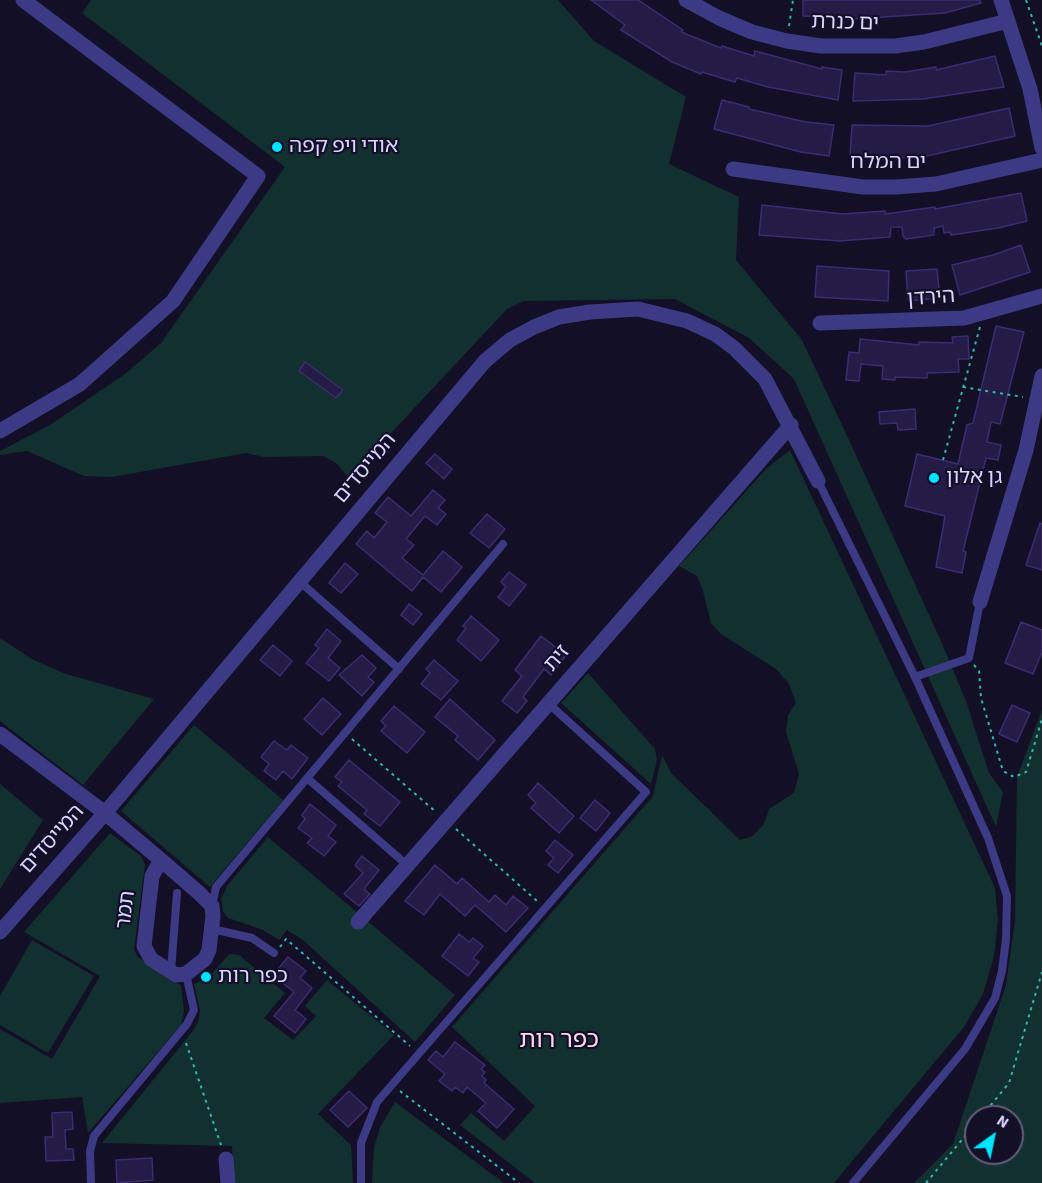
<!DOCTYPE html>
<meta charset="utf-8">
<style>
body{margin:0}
#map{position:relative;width:1042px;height:1183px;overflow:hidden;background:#130f26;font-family:"Source Sans 3",sans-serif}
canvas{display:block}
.north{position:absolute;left:964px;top:1105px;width:60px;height:60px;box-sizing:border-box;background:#130f26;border:2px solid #625e7d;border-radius:50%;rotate:33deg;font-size:16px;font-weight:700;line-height:24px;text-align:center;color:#d9d4ff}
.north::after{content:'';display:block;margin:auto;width:21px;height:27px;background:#00e5ff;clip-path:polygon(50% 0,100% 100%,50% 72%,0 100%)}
</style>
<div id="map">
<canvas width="1042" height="1183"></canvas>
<div class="north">N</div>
</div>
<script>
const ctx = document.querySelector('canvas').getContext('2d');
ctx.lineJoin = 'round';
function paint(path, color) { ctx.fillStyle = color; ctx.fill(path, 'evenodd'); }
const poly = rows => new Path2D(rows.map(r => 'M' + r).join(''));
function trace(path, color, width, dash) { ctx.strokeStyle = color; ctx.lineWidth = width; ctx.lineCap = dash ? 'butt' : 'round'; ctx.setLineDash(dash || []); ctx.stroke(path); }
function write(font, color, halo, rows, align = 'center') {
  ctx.font = font + ' "Source Sans 3","Noto Sans Hebrew",sans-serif'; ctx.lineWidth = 4.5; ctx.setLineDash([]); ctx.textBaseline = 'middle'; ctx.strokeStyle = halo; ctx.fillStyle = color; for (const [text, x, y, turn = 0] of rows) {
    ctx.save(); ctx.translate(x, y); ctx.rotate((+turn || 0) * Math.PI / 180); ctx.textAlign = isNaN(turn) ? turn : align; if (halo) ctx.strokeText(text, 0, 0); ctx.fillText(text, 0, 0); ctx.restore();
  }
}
const green = poly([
 [91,0,558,0,594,41,686,97,669,164,739,197,736,260,802,340,849,440,941,641,966,701,989,773,1003,792,996,827,794,379,749,338,675,299,524,301,507,309,349,478,336,463,323,456,264,457,246,453,112,477,84,476,27,451,0,455,0,451,50,425,125,374,161,343,285,167,82,13],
 [790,450,995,888,998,920,994,956,983,994,964,1027,834,1183,535,1183,460,1125,471,1113,504,1141,535,1106,452,1027,653,796,662,755,671,773,740,840,753,836,764,824,769,809,794,793,799,774,786,732,788,715,796,703,789,684,776,669,721,634,711,623,703,591,697,576,679,566,767,468],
 [0,638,32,659,63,673,154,699,83,785,0,721],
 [588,673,655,749,657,760,651,784,561,703],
 [1042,710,1042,1183,914,1183,953,1144,1006,985,1015,920,1017,777],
 [976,1117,1012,1117,1012,1153,976,1153],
 [194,725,283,800,210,887,121,811],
 [0,784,43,820,0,889],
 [110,833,141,856,145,865,134,949,137,956,168,979,181,985,184,1011,181,1025,88,1133,82,1097,0,1103,0,1029,52,1059,100,976,24,932],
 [268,837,455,995,415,1042,303,940,287,930,279,940,263,930,228,918,223,911,221,899,227,886],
 [32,940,94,976,48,1053,0,1025,0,996],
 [229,954,239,955,285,993,264,1018,293,1040,316,1016,305,1006,327,980,394,1035,318,1114,351,1145,353,1183,234,1183,232,1146,102,1143,192,1032,198,1022,200,1011,194,984,209,977],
 [395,1102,504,1183,372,1183,374,1147,380,1127]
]);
const building = poly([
 [591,0,638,0,683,30,681,32,721,48,722,46,754,56,755,51,822,69,822,67,842,70,838,100,768,87,737,78,735,82,702,72,701,74,672,62,621,30,625,25,591,0],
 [803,0,980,0,981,3,945,13,852,19,803,16,803,0],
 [995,56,1004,87,923,99,853,101,855,73,886,75,886,71,905,72,936,67,936,70,995,56],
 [722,100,749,107,749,109,806,122,834,125,829,156,801,152,714,129,722,100],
 [1009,108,1015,136,927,156,885,159,850,157,852,125,928,126,1009,108],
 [1021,193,1027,221,998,228,951,235,950,232,944,233,943,226,934,228,934,235,906,239,903,236,902,227,891,227,890,237,840,241,759,235,762,205,843,214,885,211,885,214,935,207,935,209,1021,193],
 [1021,245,1030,272,960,295,952,265,993,255,1021,245],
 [817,266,889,271,888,301,815,297,817,266],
 [937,269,940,298,908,301,906,271,937,269],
 [996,326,1024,332,1000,424,991,422,987,442,1001,445,998,460,986,458,963,551,966,552,962,573,936,567,945,516,905,506,917,454,958,464,967,425,973,423,996,326],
 [968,336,969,359,958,359,959,372,927,373,927,378,895,377,895,380,882,379,883,366,861,364,859,381,846,380,849,352,859,353,860,339,919,345,919,342,953,343,952,337,968,336],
 [305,362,343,390,336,398,299,371,305,362],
 [915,409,916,429,898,430,897,423,880,424,879,412,915,409],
 [435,454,452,469,444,479,426,463,435,454],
 [433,490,445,500,438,508,446,514,437,525,425,516,406,539,414,545,402,558,423,575,443,551,462,567,441,592,423,577,412,591,356,544,367,531,374,538,387,522,375,513,388,497,411,516,433,490],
 [487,514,505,529,489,548,470,533,487,514],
 [1040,523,1042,524,1042,570,1026,565,1040,523],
 [345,563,358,574,341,593,329,583,345,563],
 [509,572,526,585,509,606,498,597,506,587,501,582,509,572],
 [409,604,422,614,413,625,401,615,409,604],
 [471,616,499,640,481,661,457,640,466,628,463,626,471,616],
 [1021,622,1042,630,1042,652,1033,674,1005,663,1021,622],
 [327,629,341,641,328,658,340,668,329,681,306,663,319,648,315,645,327,629],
 [541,636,566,655,551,675,544,669,523,697,527,701,517,713,502,701,522,676,515,670,541,636],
 [273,645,292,661,280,676,260,660,273,645],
 [362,655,376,668,368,677,374,682,362,696,339,675,362,655],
 [434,660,458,681,441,700,421,684,430,673,426,669,434,660],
 [323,698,341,714,322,735,304,719,323,698],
 [450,699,495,740,478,760,455,740,458,736,435,717,450,699],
 [1012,705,1030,713,1017,742,999,734,1012,705],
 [394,706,425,732,407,753,381,731,386,726,381,721,394,706],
 [274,741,287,750,291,745,308,758,292,779,283,771,276,780,264,771,269,764,261,757,274,741],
 [349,760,400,802,380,826,364,814,367,810,338,786,342,782,335,777,349,760],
 [538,783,574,816,559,833,531,808,536,803,528,795,538,783],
 [595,800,610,813,596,831,580,818,595,800],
 [310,804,336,825,328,836,336,842,324,856,307,843,312,838,298,828,305,819,302,815,310,804],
 [555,840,573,855,558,873,548,865,554,858,546,851,555,840],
 [362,856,379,870,364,889,370,894,359,906,344,894,363,873,355,865,362,856],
 [435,865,457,884,462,878,489,902,495,895,506,905,513,896,528,908,506,932,475,905,465,916,440,894,424,915,405,901,435,865],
 [459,934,469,942,473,938,483,946,473,958,479,962,468,976,442,956,459,934],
 [288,957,306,971,300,978,312,988,295,1010,306,1019,295,1033,274,1016,294,992,273,975,288,957],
 [455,1042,485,1065,481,1069,485,1072,482,1076,486,1080,484,1083,514,1109,497,1128,478,1111,486,1103,467,1087,463,1093,455,1087,452,1091,439,1081,445,1074,428,1060,436,1051,443,1057,455,1042],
 [349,1091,367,1108,348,1127,330,1110,349,1091],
 [72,1112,73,1129,65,1130,66,1149,73,1149,74,1160,46,1161,45,1137,53,1137,52,1113,72,1112],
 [152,1158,153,1180,117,1183,116,1160,152,1158]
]);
const path = poly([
 [1026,0,1042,46],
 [789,26,793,0],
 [963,387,1023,397],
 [943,460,980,327],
 [974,665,979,671,981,698,1003,771,1014,777,1026,772,1042,719],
 [352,739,436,812],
 [456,829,537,901],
 [280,947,286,939,410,1046],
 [186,1043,221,1145],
 [400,1091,519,1183],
 [981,1117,1009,1083,1042,972],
 [926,1183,976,1123]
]);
const lane = poly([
 [818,481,915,677,988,838,1007,896,1006,939,1002,971,995,998,965,1049,853,1183],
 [299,581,399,669],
 [915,677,969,658,980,602],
 [307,778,407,865],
 [212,906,216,887,503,544],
 [212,929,252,938,274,953],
 [171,971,177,893],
 [91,1183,90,1151,94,1136,187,1024,194,1010,186,974],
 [361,1183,361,1143,377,1102,646,792,548,703]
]);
const street = poly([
 [686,0,719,18,752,32,787,41,821,46,895,46,924,42,1008,21],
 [1001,0,1030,89,1042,148],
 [733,169,863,187,896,187,936,184,1042,160],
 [820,323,964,318,1042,296],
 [0,431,80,384,173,301,258,176,23,0],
 [980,602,1026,450,1042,376],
 [0,734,105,813,161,860,199,893,212,906,213,916,209,950,205,959,186,974,176,975,151,959,144,946,152,876,161,860],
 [358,922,791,425],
 [0,932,105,813,485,361,510,340,534,327,559,317,590,312,638,309,687,321,715,334,734,348,765,379,818,481],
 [226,1159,228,1183]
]);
const markers = [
 [277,147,6,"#00e5ff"],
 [934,478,6,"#00e5ff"],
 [206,977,6,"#00e5ff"]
];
const streetNames = [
 ["ים כנרת",845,24,2],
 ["ים המלח",888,163],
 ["הירדן",931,299,-4],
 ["המייסדים",366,469,-50],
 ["זית",558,659,-49],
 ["המייסדים",53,840,-48],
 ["תמר",127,910,-83]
];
const poiNames = [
 ["אודי ויפ קפה",289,147],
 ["גן אלון",946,478],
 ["כפר רות",218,977]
];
const quarterNames = [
 ["כפר רות",559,1042]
];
paint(green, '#12302f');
paint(building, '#241b47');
trace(building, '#3b2d73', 1.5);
trace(path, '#2fb8b0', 2, [3, 4.5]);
trace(lane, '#3d3a85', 8);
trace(street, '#3d3a85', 15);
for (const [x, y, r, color] of markers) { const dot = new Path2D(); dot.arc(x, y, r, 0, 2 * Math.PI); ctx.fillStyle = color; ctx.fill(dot); trace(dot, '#130f26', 2); }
write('21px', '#d9d4ff', '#130f26', streetNames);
write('21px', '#d9d4ff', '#130f26', poiNames, 'left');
write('24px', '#ffd6f0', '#130f26', quarterNames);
</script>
